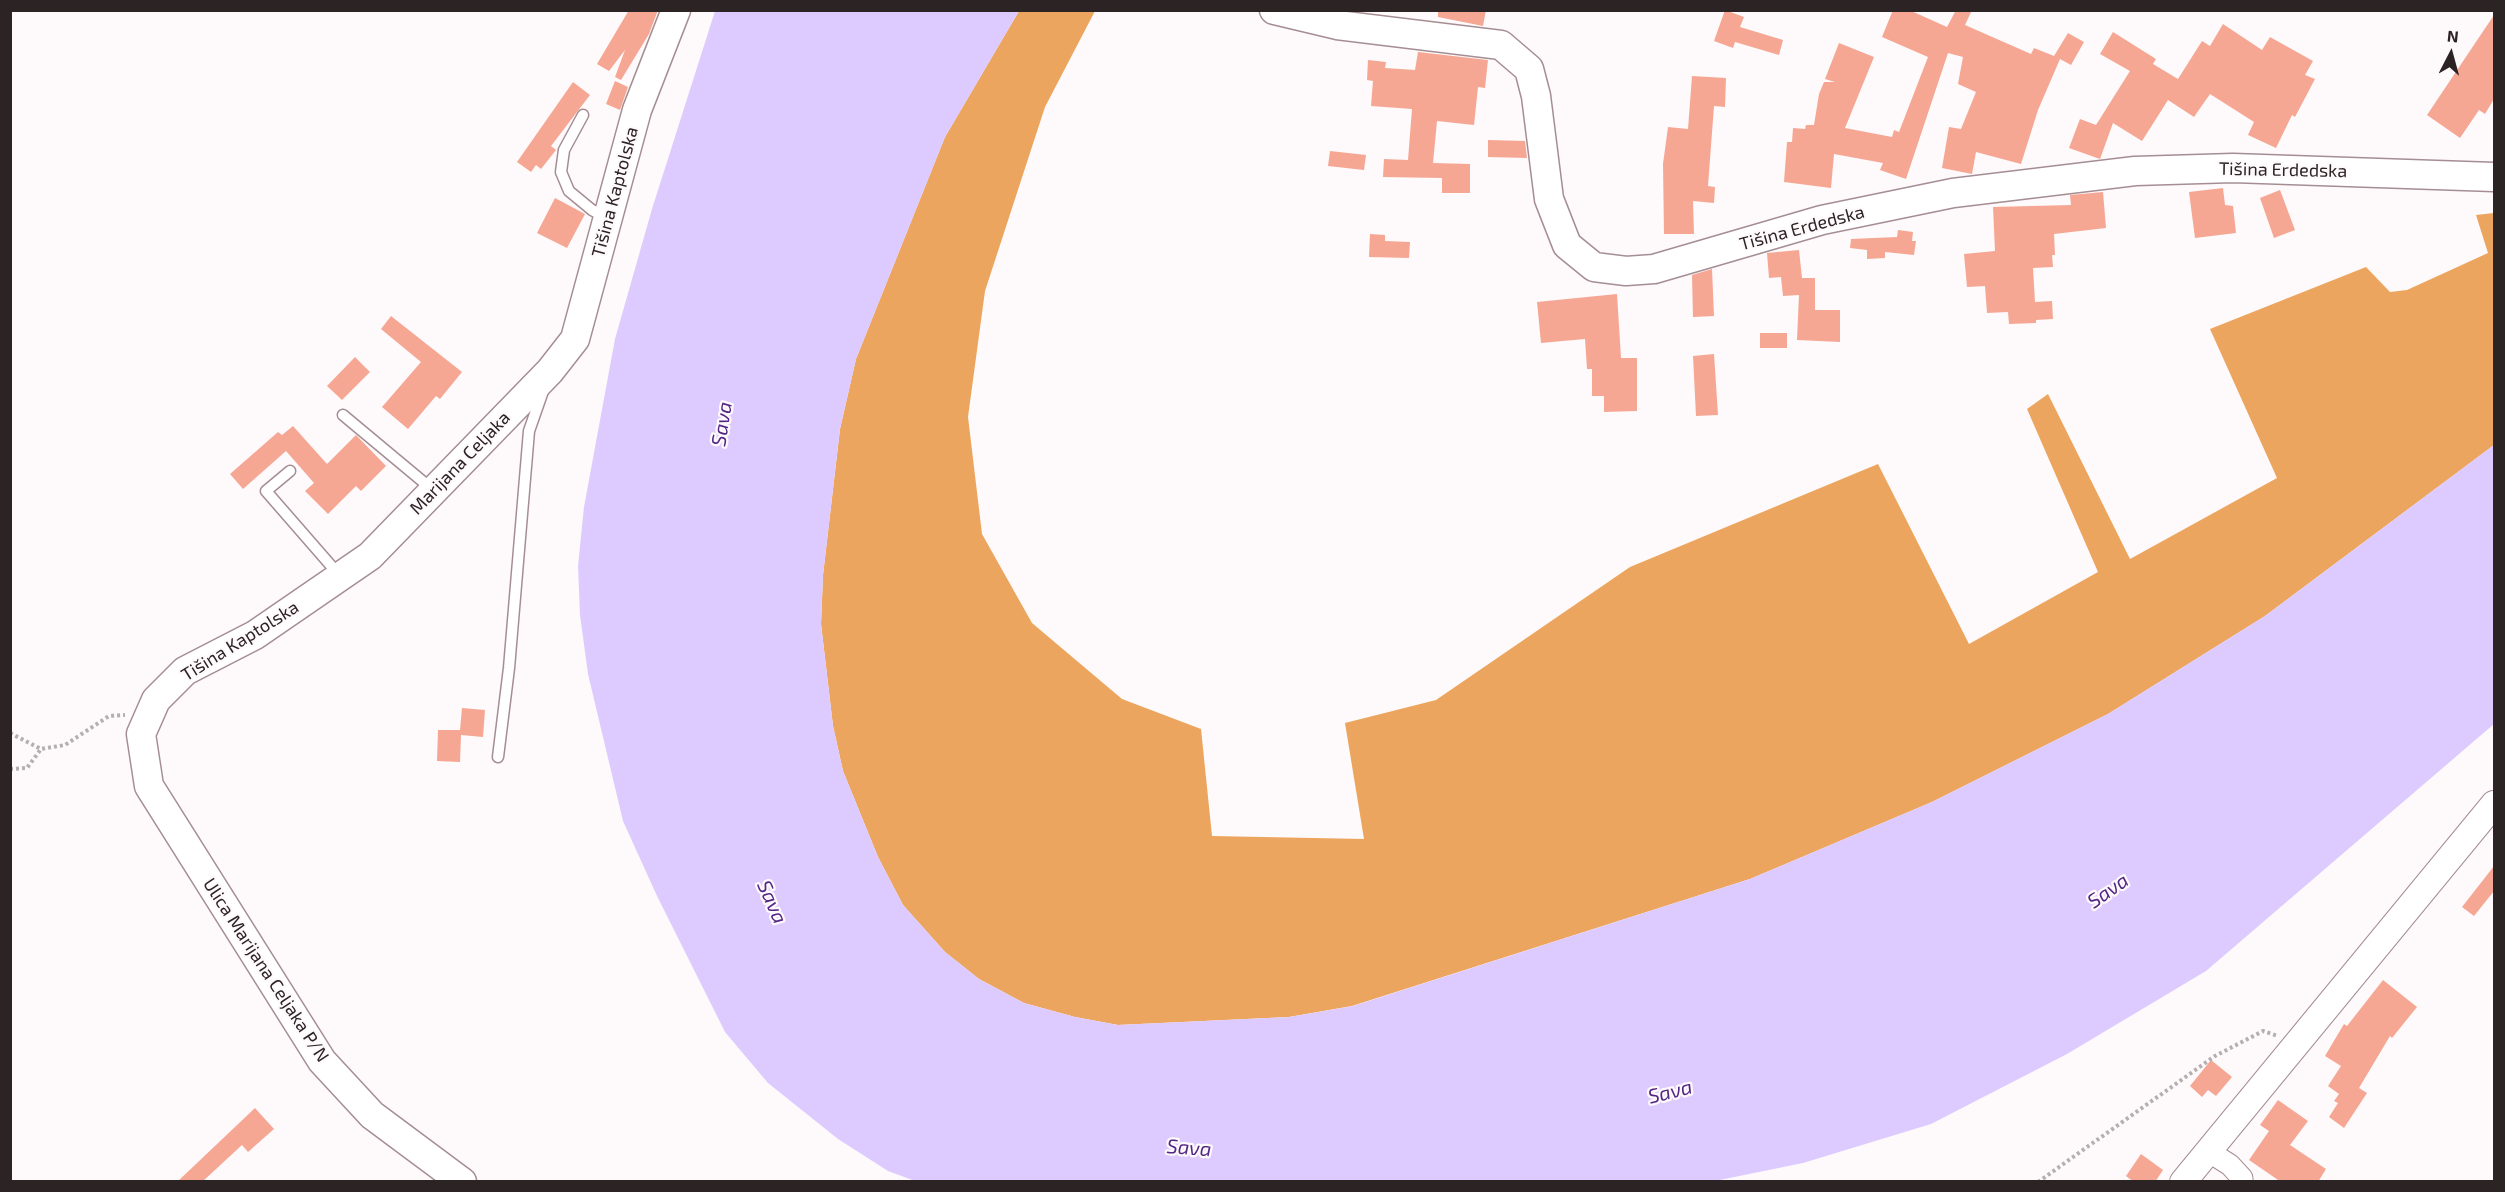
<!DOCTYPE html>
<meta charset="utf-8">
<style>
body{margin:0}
#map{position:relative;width:2505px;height:1192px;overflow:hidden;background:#fef9fa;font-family:"Exo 2",sans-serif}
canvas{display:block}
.frame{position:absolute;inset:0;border:12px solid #2c2325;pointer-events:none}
.north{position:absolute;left:2421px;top:24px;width:60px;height:60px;-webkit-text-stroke:4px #fef9fa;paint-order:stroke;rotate:6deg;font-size:16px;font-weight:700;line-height:24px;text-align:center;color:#2c2325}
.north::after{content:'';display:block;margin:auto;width:21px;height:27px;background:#2c2325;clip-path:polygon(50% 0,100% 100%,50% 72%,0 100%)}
</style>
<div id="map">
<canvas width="2505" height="1192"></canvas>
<div class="frame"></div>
<div class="north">N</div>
</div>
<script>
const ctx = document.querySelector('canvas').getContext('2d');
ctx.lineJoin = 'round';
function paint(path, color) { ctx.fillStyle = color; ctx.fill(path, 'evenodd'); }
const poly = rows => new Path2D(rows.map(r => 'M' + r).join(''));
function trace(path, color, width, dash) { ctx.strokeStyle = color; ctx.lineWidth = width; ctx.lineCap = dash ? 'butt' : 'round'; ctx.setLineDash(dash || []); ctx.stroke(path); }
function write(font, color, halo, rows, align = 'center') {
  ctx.font = font + ' "Exo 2",sans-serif'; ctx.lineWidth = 4.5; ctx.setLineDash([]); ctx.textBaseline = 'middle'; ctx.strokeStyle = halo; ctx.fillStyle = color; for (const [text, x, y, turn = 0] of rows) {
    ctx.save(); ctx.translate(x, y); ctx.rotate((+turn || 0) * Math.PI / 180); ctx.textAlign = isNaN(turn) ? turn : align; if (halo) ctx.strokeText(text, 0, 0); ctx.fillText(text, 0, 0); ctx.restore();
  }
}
const forest = poly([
 [1019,11,1095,11,1045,107,985,291,968,417,982,534,1032,623,1122,699,1201,729,1212,836,1364,839,1345,723,1436,700,1630,567,1878,464,1969,644,2098,572,2027,409,2048,394,2130,559,2277,478,2210,329,2366,267,2390,292,2407,290,2488,253,2476,215,2494,213,2494,445,2265,616,2108,714,1932,802,1750,879,1352,1006,1289,1017,1118,1025,1075,1017,1024,1003,979,979,945,952,903,905,878,857,843,771,833,726,821,624,823,575,840,429,856,359,945,137]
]);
const water = poly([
 [715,11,1019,11,945,137,856,359,840,429,823,575,821,624,833,726,843,771,878,857,903,905,945,952,979,979,1024,1003,1075,1017,1118,1025,1289,1017,1353,1006,1750,879,1932,802,2108,714,2265,616,2494,445,2494,724,2206,971,2067,1054,1931,1124,1803,1163,1710,1182,915,1181,888,1171,838,1139,768,1083,725,1032,657,896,623,821,588,674,580,615,578,566,584,507,615,339,652,209]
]);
const building = poly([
 [629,10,658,10,649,34,621,80,615,77,625,50,609,71,597,64],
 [1438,10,1486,10,1483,26,1438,17],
 [1725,10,1744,17,1740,27,1783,40,1779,55,1735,42,1733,48,1714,41],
 [1893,10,1909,10,1947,27,1956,10,1972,10,1965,25,2031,54,2034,48,2054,56,2068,33,2084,42,2071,65,2060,59,2038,110,2021,164,1976,152,1972,174,1942,168,1949,127,1961,129,1976,92,1958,84,1963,57,1948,53,1906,179,1880,170,1883,163,1834,154,1831,188,1784,182,1787,142,1792,142,1793,128,1805,129,1806,125,1814,125,1819,94,1824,82,1835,82,1825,79,1839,43,1874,57,1845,128,1892,137,1894,130,1899,132,1928,57,1882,37],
 [2494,15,2494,99,2485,114,2479,110,2460,138,2427,115],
 [2223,24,2262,50,2270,37,2313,61,2305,75,2315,79,2295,117,2292,115,2276,148,2248,135,2254,122,2210,94,2194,117,2168,100,2142,141,2113,123,2100,159,2069,148,2080,119,2096,125,2130,71,2100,54,2113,32,2156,59,2153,64,2178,79,2202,41,2210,46],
 [1418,52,1488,60,1485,88,1478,87,1474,125,1437,121,1433,163,1470,164,1470,193,1442,193,1442,178,1383,177,1384,159,1408,160,1412,109,1371,106,1373,81,1367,80,1368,60,1386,62,1385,68,1415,70],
 [1692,76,1726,78,1725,107,1714,106,1708,186,1715,187,1714,203,1693,201,1694,234,1664,234,1663,164,1668,127,1688,129],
 [615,81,628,87,620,110,606,104],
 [573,82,590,95,551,146,556,150,541,169,536,165,531,172,517,162],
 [1488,140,1525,141,1527,158,1488,157],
 [1330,151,1366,155,1364,170,1328,166],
 [2223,188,2225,205,2233,206,2236,233,2195,238,2189,192],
 [2280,190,2295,230,2274,238,2260,198],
 [2103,192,2106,228,2054,234,2055,255,2052,255,2053,267,2033,268,2035,302,2052,301,2053,319,2036,320,2036,323,2009,324,2008,312,1987,313,1985,286,1967,287,1964,254,1995,251,1993,207,2071,205,2070,195],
 [555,198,585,214,567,248,537,233],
 [1898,230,1913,232,1912,241,1916,241,1914,255,1885,252,1885,258,1867,259,1867,250,1850,248,1851,239,1897,237],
 [1370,234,1385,235,1385,241,1410,242,1409,258,1369,257],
 [1799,250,1802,278,1815,278,1815,310,1840,310,1840,342,1797,340,1799,295,1783,296,1781,277,1769,278,1767,253],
 [1712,269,1714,316,1693,317,1692,275],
 [1617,294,1621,358,1637,358,1637,411,1604,412,1604,396,1592,396,1592,369,1587,369,1585,339,1541,343,1537,302],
 [391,316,462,372,440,399,436,396,408,429,382,407,421,362,381,329],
 [1760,333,1787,333,1787,348,1760,348],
 [1714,354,1718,415,1696,416,1693,356],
 [355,357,370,372,342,400,327,386],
 [293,426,327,464,356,435,386,466,361,491,356,486,328,514,305,491,314,483,286,451,243,489,230,474,278,432,282,435],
 [462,708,485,710,483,737,461,735,460,762,437,761,438,730,460,730],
 [2494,866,2494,891,2474,916,2462,907],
 [2383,980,2417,1007,2392,1038,2390,1036,2359,1088,2367,1093,2344,1128,2329,1117,2338,1103,2334,1101,2339,1094,2328,1086,2341,1066,2325,1056,2344,1024,2347,1026],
 [2211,1060,2232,1077,2216,1096,2208,1090,2202,1097,2190,1086],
 [2278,1100,2308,1121,2290,1145,2326,1169,2318,1182,2281,1182,2249,1160,2269,1131,2260,1125],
 [255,1108,274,1129,248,1152,242,1145,202,1182,177,1182],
 [2141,1154,2163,1170,2155,1182,2134,1182,2126,1176]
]);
const path = poly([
 [10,733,41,749,65,745,109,716,125,715],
 [10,769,27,768,41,749],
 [2038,1182,2215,1056,2263,1031,2278,1036]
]);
const service = poly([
 [583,115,564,150,561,172,569,191,592,210,607,218],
 [343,415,433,490],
 [290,471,266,491,340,576],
 [498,757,509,668,529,431,543,391]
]);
const minor = poly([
 [2208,1151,2230,1165,2242,1178,2242,1182]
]);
const tertiary = poly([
 [2183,1182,2494,804]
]);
const secondary = poly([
 [1274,10,1337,25,1501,45,1529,69,1536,96,1549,199,1567,245,1594,267,1626,271,1654,269,1822,220,1953,193,2135,171,2233,168,2494,177],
 [462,1182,372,1115,322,1061,149,786,141,734,156,700,185,671,255,635,370,556,550,371,575,339,637,110,676,10]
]);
const streetNames = [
 ["Tišina Erdedska",2283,170,1],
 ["Tišina Kaptolska",615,192,-75],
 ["Tišina Erdedska",1802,228,-15],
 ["Marijana Celjaka",460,463,-46],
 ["Tišina Kaptolska",240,641,-32],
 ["Ulica Marijana Celjaka P/N",266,970,57]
];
const waterNames = [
 ["Sava",722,424,-81],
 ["Sava",2108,891,-35],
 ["Sava",772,902,66],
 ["Sava",1670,1092,-14],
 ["Sava",1189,1148,4]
];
paint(forest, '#eca55e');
paint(water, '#ddcbff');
paint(building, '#f5a794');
trace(service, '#a58e93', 13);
trace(minor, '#a58e93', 23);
trace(tertiary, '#a58e93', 28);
trace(secondary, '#a58e93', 31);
trace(path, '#b6afb1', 4, [3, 3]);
trace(service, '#fff', 10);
trace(minor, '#fff', 21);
trace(tertiary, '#fff', 26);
trace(secondary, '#fff', 28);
write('18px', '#2c2325', '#fef9fa', streetNames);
write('italic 20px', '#542786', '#fef9fa', waterNames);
</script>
